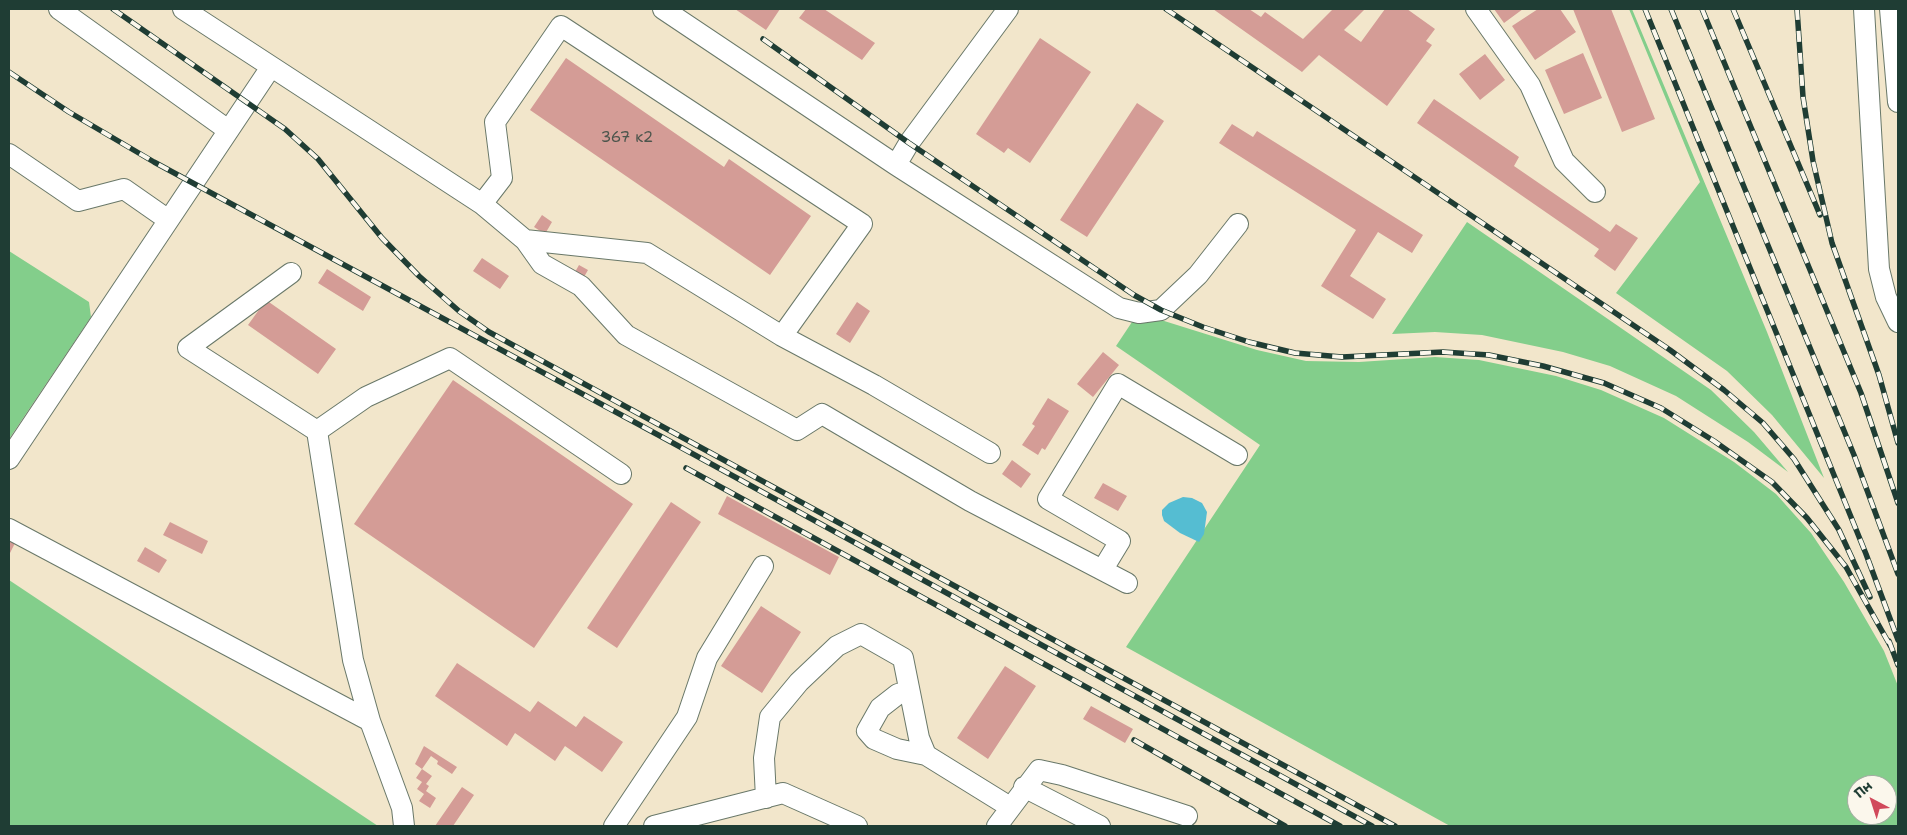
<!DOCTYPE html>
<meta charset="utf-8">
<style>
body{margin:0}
#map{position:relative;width:1907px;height:835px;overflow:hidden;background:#f2e6cb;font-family:"Shantell Sans",sans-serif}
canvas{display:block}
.frame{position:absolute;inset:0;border:10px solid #1f3d34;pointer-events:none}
.north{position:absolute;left:1847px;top:775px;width:50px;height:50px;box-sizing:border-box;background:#fbf7ec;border:1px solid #a3ada2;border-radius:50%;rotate:320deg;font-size:14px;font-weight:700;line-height:20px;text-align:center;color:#1f3d34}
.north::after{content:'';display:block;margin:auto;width:18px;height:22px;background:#d1495b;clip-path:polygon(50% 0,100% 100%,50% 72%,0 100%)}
</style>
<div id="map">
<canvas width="1907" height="835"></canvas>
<div class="frame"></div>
<div class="north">Пн</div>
</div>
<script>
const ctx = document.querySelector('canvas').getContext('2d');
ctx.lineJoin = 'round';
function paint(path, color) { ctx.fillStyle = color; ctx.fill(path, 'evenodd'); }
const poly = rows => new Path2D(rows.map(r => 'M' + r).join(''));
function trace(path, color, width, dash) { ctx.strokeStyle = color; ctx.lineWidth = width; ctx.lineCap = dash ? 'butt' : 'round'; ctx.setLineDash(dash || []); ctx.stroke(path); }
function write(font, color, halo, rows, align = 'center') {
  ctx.font = font + ' "Shantell Sans",sans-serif'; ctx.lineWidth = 5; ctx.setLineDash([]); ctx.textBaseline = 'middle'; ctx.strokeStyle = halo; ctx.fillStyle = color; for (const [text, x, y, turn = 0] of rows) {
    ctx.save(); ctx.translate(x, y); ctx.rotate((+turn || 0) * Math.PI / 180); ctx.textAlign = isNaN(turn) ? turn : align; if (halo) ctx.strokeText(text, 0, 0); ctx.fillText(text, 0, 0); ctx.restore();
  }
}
const green = poly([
 [1629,9,1632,9,1767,332,1824,478,1772,415,1727,371,1616,293,1700,182],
 [1467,222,1711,390,1754,432,1788,472,1748,442,1676,396,1610,366,1563,352,1482,335,1435,332,1392,334],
 [9,251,89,302,91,317,9,439],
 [1161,320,1257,350,1306,361,1359,362,1435,357,1479,360,1556,376,1601,390,1664,418,1734,462,1776,494,1811,533,1844,582,1884,651,1898,686,1898,826,1450,826,1126,647,1260,445,1116,346,1132,322],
 [1857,785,1887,785,1887,815,1857,815],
 [9,580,378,826,9,826]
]);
const water = poly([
 [1183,497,1192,498,1202,503,1207,512,1204,534,1199,542,1180,533,1164,521,1162,515,1162,510,1169,503]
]);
const building = poly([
 [735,9,780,9,766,30],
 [806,9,824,9,875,43,862,60,799,18],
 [1213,9,1249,9,1261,17,1265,12,1303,39,1333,9,1365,9,1344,30,1361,42,1385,9,1407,9,1435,29,1426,41,1432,45,1387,106,1319,55,1302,72],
 [1494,9,1523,9,1504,23],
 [1538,9,1560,9,1576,32,1535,60,1512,26],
 [1573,9,1611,9,1655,119,1622,132],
 [1040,38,1091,72,1030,163,1008,148,1004,153,976,134],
 [1583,53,1602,98,1564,114,1545,70],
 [1485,54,1505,80,1480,100,1459,74],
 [566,58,724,167,729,159,811,216,770,275,530,110],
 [1434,99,1519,157,1514,166,1610,232,1616,224,1638,238,1615,271,1594,256,1599,249,1417,123],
 [1137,103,1164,121,1087,237,1060,220],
 [1232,124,1253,137,1257,131,1423,235,1412,253,1378,232,1350,276,1386,299,1373,319,1321,286,1356,230,1219,143],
 [542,215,552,222,545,234,534,227],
 [482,258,509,276,500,289,473,271],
 [579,265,588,270,584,277,575,272],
 [327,269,371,297,363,311,318,283],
 [266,300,336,349,318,374,248,325],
 [857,302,870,311,850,343,836,334],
 [1103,352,1119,365,1093,397,1077,384],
 [453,380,633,504,534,648,354,524],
 [1048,398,1069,411,1045,450,1042,448,1038,455,1022,445,1035,426,1032,424],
 [1012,460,1031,474,1021,488,1002,474],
 [1103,483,1127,496,1118,511,1094,498],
 [727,496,839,557,830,575,718,514],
 [671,502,701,522,617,648,587,628],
 [170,522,208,541,202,554,163,535],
 [9,539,15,543,9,555],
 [145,547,167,560,159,573,137,561],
 [761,606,801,632,762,693,721,666],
 [457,663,530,712,538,701,576,727,584,716,623,742,602,772,565,746,555,761,515,733,507,746,435,696],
 [1005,666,1036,686,988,759,957,738],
 [1091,706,1133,729,1125,743,1083,719],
 [424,746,457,767,452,774,437,764,438,761,431,756,422,769,432,776,426,784,429,786,426,791,436,798,430,808,419,801,424,794,417,789,422,782,416,778,422,769,415,764],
 [462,787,474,795,453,826,435,826]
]);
const minor = poly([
 [59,9,228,130],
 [183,9,482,204,525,240,647,253,782,336,862,224,561,26,495,122,502,178,482,204],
 [663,9,896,165,1119,308,1139,313,1161,310,1198,275,1238,224],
 [1476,9,1530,85,1564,161,1595,192],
 [1864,9,1879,269,1886,297,1898,322],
 [1890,9,1898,102],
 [9,154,78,201,124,189,167,219],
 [896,165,909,143,1008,9],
 [525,240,542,264,581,286,626,335,797,430,822,414,970,501,1127,583],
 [291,273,188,348,317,431,353,660,370,721,402,808,404,826],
 [782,336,874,385,990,453],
 [317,431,366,397,450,358,621,474],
 [9,459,271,67],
 [9,529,370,721],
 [1103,569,1120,541,1048,499,1118,384,1237,455],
 [909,691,898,694,880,708,867,731,874,739,897,749,926,755],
 [1024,787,1100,826],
 [766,798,764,758,770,717,799,682,837,646,861,634,903,658,919,738,926,755,1010,807],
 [614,826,687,717,707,658,763,566],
 [654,826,783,793,857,826],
 [997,826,1039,770,1062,775,1187,816]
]);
const rail = poly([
 [113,9,285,129,318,159,382,238,419,276,459,311,489,332,1395,826],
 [1166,9,1670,350,1724,390,1763,423,1794,459,1839,530,1870,597],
 [1645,9,1866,554,1898,640],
 [1671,9,1854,455,1898,574],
 [1702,9,1861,393,1898,503],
 [1733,9,1820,215],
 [1797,9,1803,97,1813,161,1832,243,1879,375,1898,443],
 [763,39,909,143,1134,295,1161,310,1203,327,1249,342,1295,353,1342,357,1443,352,1489,355,1543,366,1604,383,1661,408,1714,441,1772,482,1807,518,1846,567,1891,647],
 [9,72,69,112,154,162,662,437,1372,826],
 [686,468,1340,826],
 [1889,641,1898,665],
 [1134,740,1285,826]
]);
const numberNames = [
 ["367 к2",627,138]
];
paint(green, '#83ce8b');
paint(water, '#55bdd2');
paint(building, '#d49c96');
trace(minor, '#697869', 22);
trace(minor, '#fff', 20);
trace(rail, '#1f3d34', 5.5);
trace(rail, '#fbf7ec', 4, [11]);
write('15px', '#4c554c', null, numberNames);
</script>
